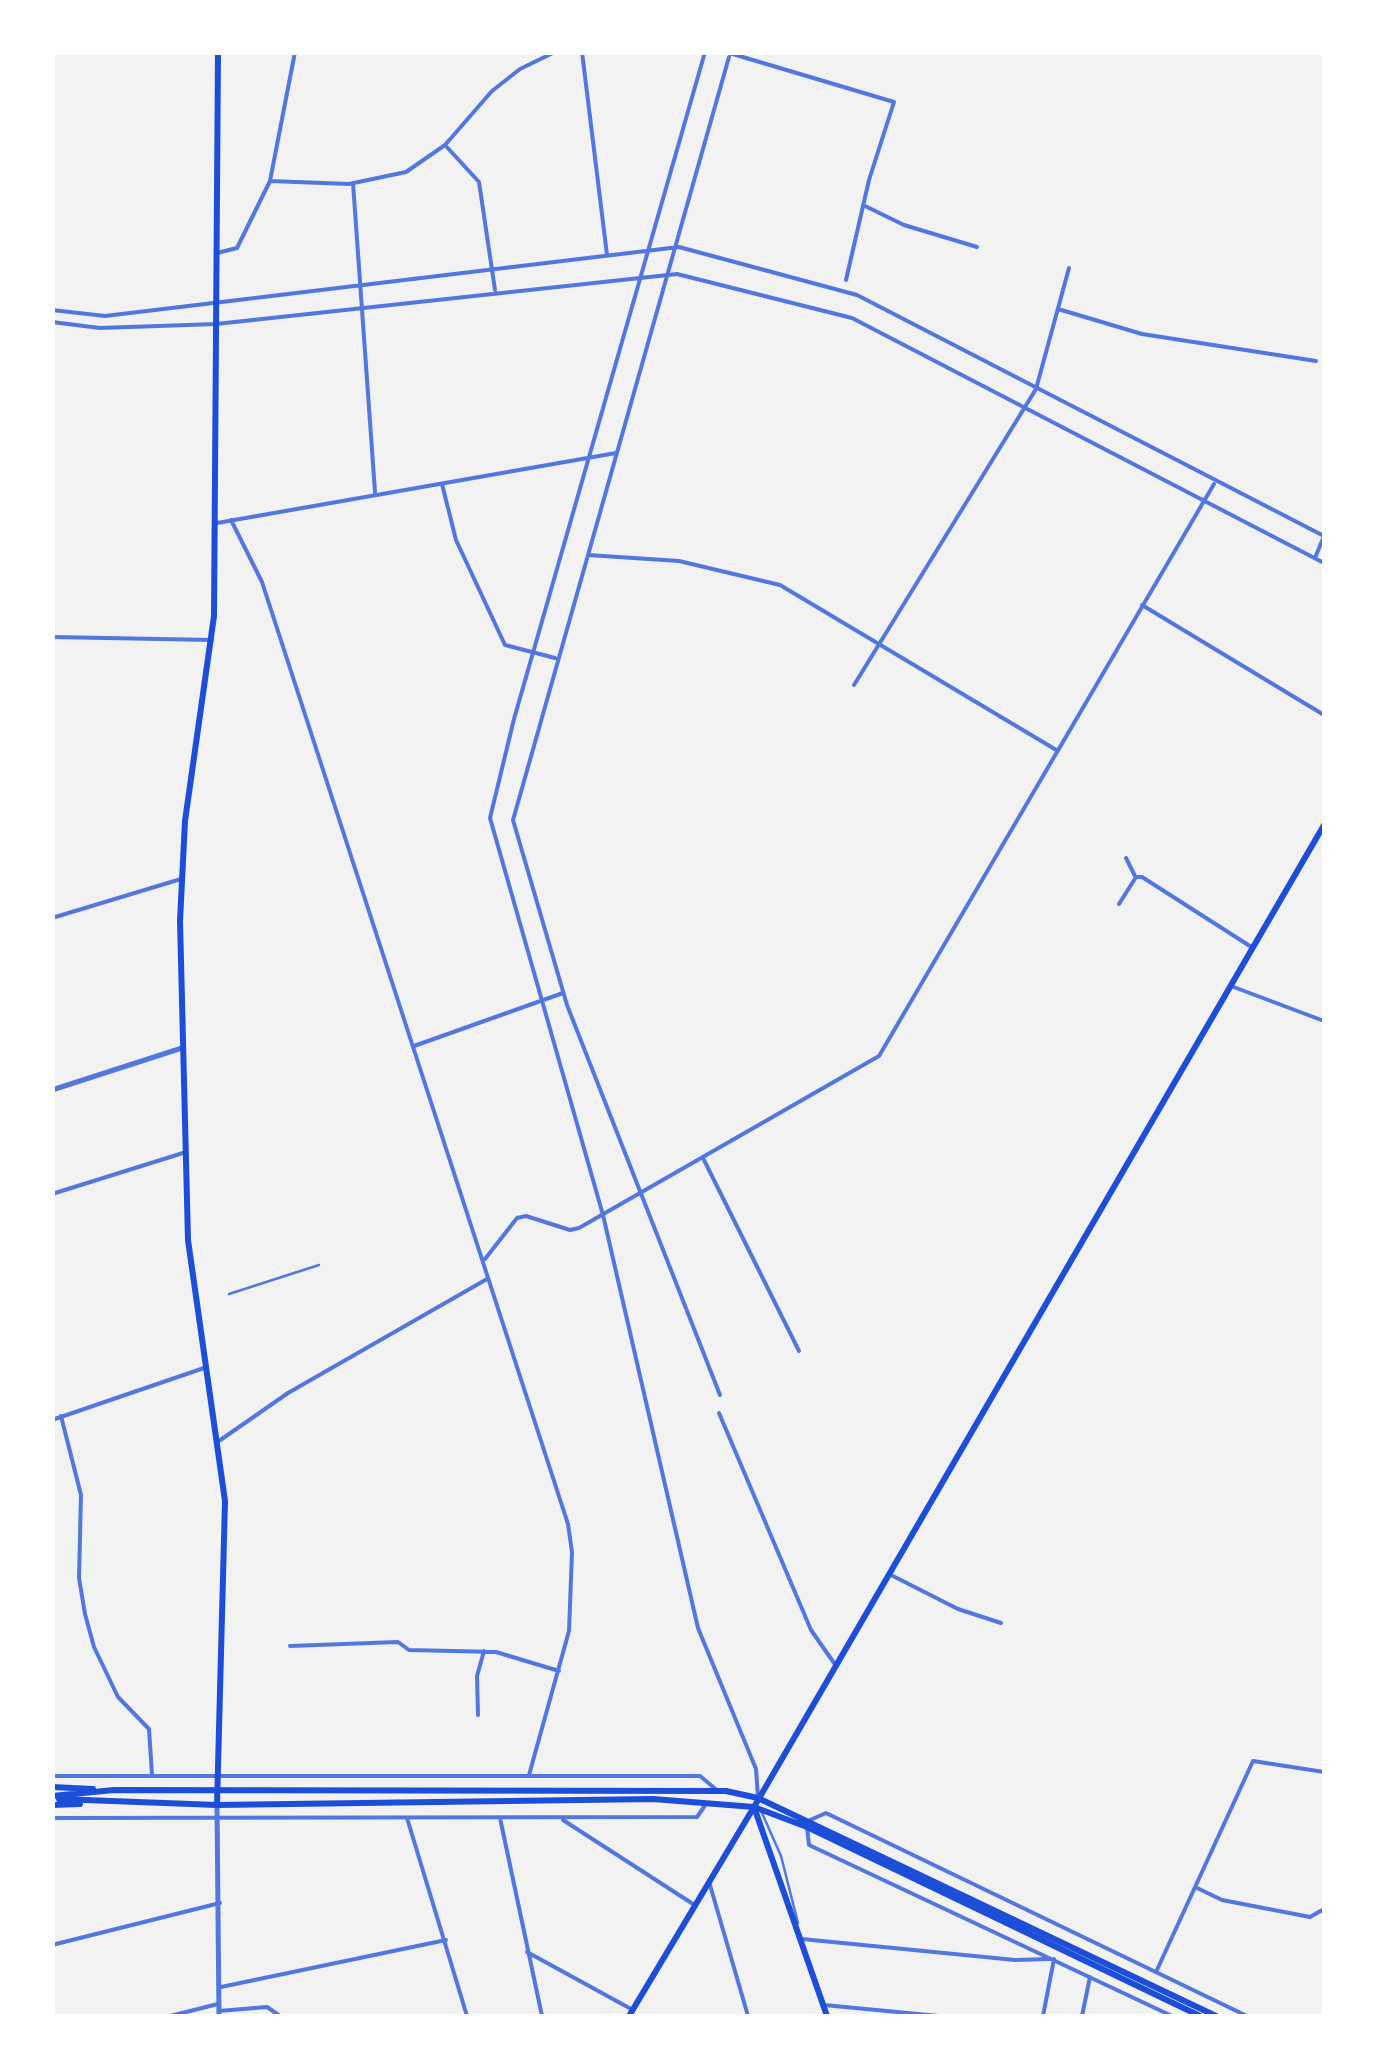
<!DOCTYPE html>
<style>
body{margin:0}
#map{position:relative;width:1377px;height:2069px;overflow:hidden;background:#f2f2f2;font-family:Spectral,serif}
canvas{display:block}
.frame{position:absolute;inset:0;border:55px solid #fff;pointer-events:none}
</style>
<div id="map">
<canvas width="1377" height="2069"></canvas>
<div class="frame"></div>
</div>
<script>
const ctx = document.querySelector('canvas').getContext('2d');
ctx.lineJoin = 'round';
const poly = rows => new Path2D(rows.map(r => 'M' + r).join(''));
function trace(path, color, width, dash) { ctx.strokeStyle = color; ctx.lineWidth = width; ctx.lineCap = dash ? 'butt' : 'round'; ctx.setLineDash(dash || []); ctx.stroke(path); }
const service = poly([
 [229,1294,319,1265],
 [762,1813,781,1856,798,1923]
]);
const minor = poly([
 [582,52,607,255],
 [705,52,514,719,490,818,603,1215,698,1628,756,1769,758,1798],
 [726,52,894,102,869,180,846,280],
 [445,145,479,182,495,290],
 [270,181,349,184,406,172,445,145,492,91,520,69,555,52],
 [353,183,375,492],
 [863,205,904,225,977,247],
 [217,253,237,248,270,181,295,52],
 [1058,309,1142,334,1316,361],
 [52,310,105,316,679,247,857,295,1324,536],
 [52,322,100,328,216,324,677,274,852,318,1324,563],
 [442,484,456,540,505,645,555,658],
 [231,520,262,582,568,1524,572,1552,569,1631,529,1775],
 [217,523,616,453],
 [588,555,679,561,780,585,1058,751],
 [1315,558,1324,536],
 [1142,605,1324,715],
 [52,637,212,640],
 [854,685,1036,389,1069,268],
 [1126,858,1135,876],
 [1119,904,1136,877,1142,877,1253,948],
 [52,918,181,879],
 [1231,986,1324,1021],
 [414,1046,563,993],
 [704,1160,799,1351],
 [52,1194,183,1153],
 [485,1259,517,1218,526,1216,570,1230,579,1228,879,1056,1214,484],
 [720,1395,567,1005,513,820,729,57],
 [719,1413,811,1630,834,1663],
 [61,1416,81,1495,79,1578,85,1614,94,1647,118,1697,149,1729,152,1775],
 [52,1420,204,1368],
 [219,1441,288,1393,487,1279],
 [891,1575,958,1609,1001,1623],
 [290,1646,398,1642,409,1650,496,1652,559,1671],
 [478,1715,477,1676,484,1651],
 [52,1776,700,1776,718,1791],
 [52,1818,697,1817,706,1804],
 [407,1818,467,2016],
 [500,1818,542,2016],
 [563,1820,693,1904],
 [810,1820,826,1813,1247,2016],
 [807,1827,809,1845,1172,2016],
 [710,1885,748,2016],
 [1195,1887,1222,1900,1310,1917,1324,1909],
 [802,1939,1015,1960,1050,1959],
 [52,1945,220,1903],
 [527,1952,633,2010],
 [1156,1972,1253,1761,1324,1772],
 [221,1987,446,1940],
 [824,2005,939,2016],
 [219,2011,267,2007,280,2016],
 [170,2016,218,2004],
 [1043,2016,1054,1959],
 [1082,2016,1090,1977]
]);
const tertiary = poly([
 [52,1090,182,1048],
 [217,1805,219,2016]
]);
const secondary = poly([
 [758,1798,1216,2016],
 [217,1805,225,1501,188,1240,180,921,185,821,214,616,218,52],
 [629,2016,754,1807,807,1827,1200,2016]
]);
const primary = poly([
 [52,1787,93,1789],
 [52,1796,114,1790,726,1791,758,1798],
 [59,1799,217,1805,653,1799,754,1807],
 [52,1805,80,1804],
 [754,1807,1324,825],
 [754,1807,827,2016]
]);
trace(service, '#5277de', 2.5);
trace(minor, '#5277de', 4);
trace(tertiary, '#5277de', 5);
trace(secondary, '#1d4ed8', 6);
trace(primary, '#1d4ed8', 6);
</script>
